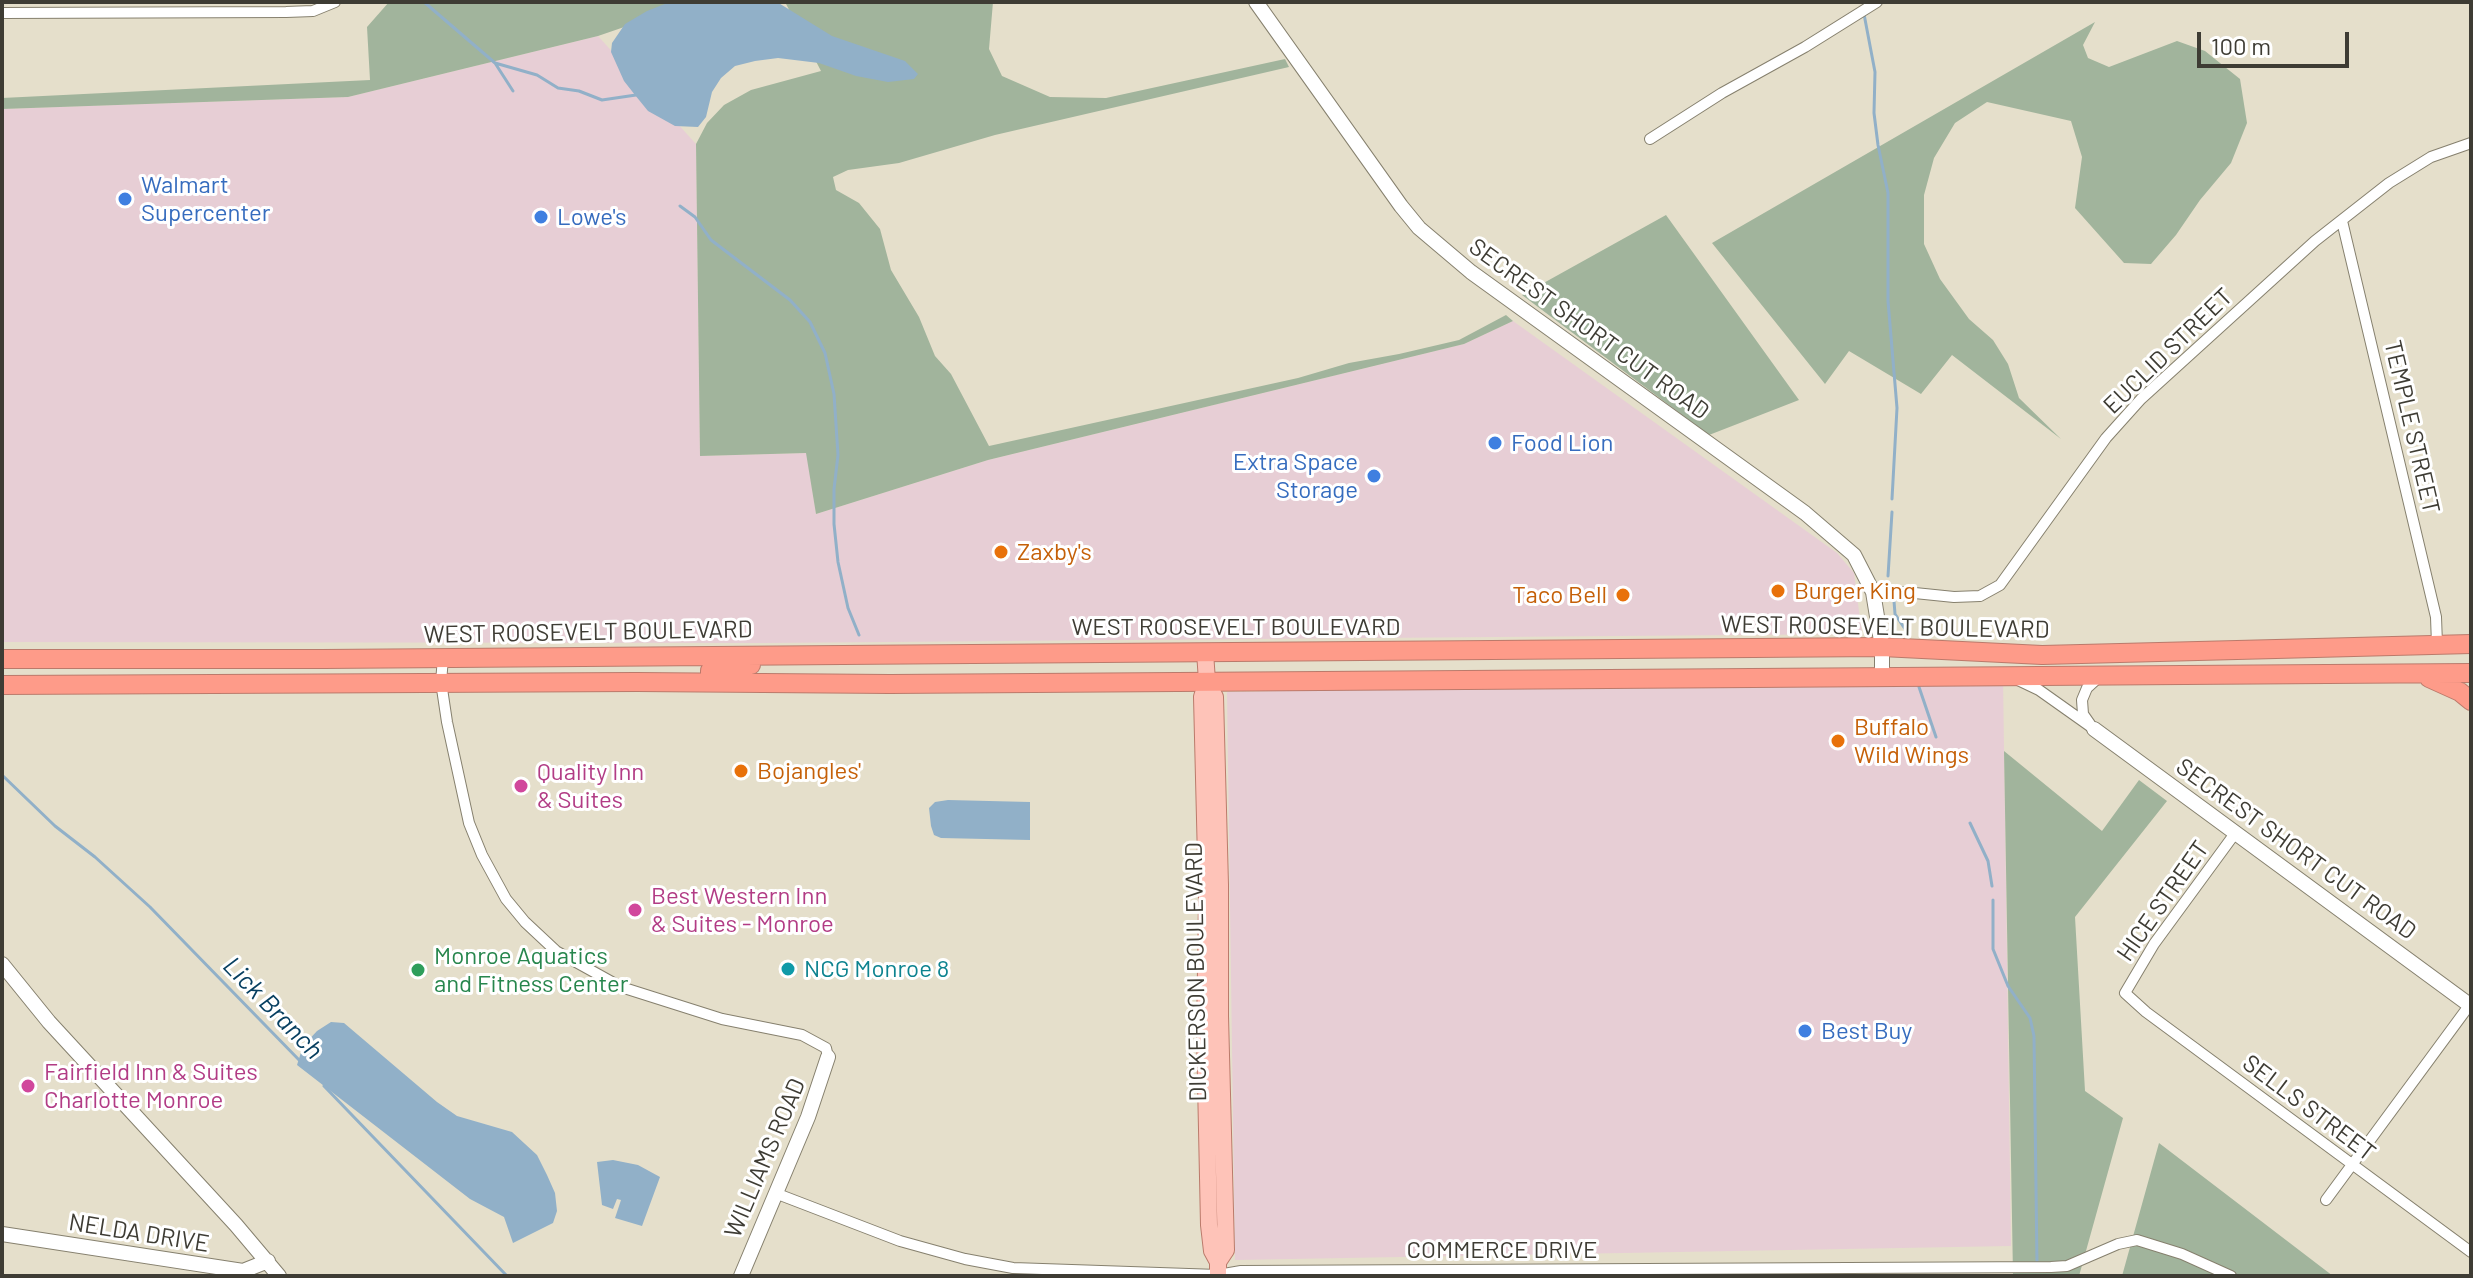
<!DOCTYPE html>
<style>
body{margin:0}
#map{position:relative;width:2473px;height:1278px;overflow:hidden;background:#e5dfcb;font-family:Barlow,sans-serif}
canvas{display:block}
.frame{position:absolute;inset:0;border:4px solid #3e3c34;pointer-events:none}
.scale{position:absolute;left:2197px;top:32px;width:152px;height:36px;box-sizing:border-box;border:4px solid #3e3c34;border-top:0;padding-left:10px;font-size:24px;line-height:28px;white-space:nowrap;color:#3e3c34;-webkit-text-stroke:6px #fff;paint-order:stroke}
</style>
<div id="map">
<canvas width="2473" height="1278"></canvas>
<div class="frame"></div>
<div class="scale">100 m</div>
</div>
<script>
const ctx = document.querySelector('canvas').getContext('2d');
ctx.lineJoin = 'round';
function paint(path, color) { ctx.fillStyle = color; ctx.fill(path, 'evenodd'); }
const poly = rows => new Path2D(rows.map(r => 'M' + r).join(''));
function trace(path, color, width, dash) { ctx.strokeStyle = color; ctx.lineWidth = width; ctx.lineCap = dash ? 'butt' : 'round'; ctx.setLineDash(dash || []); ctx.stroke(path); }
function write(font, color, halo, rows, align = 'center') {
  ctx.font = font + ' Barlow,sans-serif'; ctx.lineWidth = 6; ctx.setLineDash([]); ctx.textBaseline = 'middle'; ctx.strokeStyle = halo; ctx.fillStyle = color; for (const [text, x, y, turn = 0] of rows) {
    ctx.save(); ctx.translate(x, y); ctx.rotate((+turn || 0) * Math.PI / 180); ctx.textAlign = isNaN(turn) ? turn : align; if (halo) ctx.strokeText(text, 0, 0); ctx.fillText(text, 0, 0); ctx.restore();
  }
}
const commercial = poly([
 [598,36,696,144,700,456,807,453,816,514,988,460,1464,344,1513,321,1837,553,1854,573,1862,634,762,643,2,642,2,109,348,97],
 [2003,677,2011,1246,1235,1260,1227,692]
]);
const green = poly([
 [389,2,697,2,598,36,348,97,2,109,2,98,370,80,367,27],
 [785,2,993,2,989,49,1002,76,1050,97,1106,98,1285,59,1289,67,995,135,899,163,848,170,833,177,836,190,859,203,880,229,891,270,919,317,935,356,951,374,989,446,1298,378,1349,363,1399,354,1459,340,1506,315,1513,321,1464,344,988,460,816,514,806,453,700,456,696,144,707,123,724,105,751,90,821,71],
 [2095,22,2083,45,2088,58,2109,67,2177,41,2205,51,2240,79,2247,123,2231,163,2200,200,2176,235,2151,264,2124,263,2075,208,2082,157,2071,121,1987,102,1955,123,1934,158,1924,195,1924,244,1940,279,1969,319,1993,340,2008,364,2019,398,2061,439,1952,355,1921,394,1849,351,1825,384,1712,243],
 [1666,215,1799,400,1709,435,1522,295],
 [2004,751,2102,831,2139,780,2167,801,2075,917,2085,1091,2123,1118,2079,1276,2013,1276],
 [2159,1143,2333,1276,2122,1276]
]);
const water = poly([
 [670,2,777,2,832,36,905,61,918,74,914,79,888,82,856,76,819,63,778,58,755,61,735,66,721,78,712,92,706,117,698,127,675,126,648,111,635,95,624,81,611,52,612,43,625,24,647,11],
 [948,800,1030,802,1030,840,941,838,934,835,931,826,929,808,935,802],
 [331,1022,344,1023,437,1102,457,1116,512,1132,537,1155,547,1175,555,1193,557,1211,553,1223,513,1243,504,1217,470,1199,297,1065,303,1046,317,1031],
 [613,1160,638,1165,660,1177,642,1226,615,1218,621,1200,617,1199,613,1209,602,1205,597,1162]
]);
const stream = poly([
 [424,2,495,63,513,91],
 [1864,14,1875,72,1874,113,1878,145,1888,193,1888,301,1897,408,1892,499],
 [495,63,537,75,558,88,579,91,602,100,636,95],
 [680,206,695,217,711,240,790,300,810,322,825,353,834,394,838,455,834,489,834,524,838,562,848,608,859,635],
 [1888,576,1892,512],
 [1894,601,1895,614,1907,632],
 [1919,687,1936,737],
 [2,775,55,826,95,857,150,907,302,1063],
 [1970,823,1988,861,1992,886],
 [1993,900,1993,949,2008,986,2030,1018,2034,1036,2037,1264],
 [324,1086,507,1276]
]);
const street = poly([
 [2,13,286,12,313,11,335,2],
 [1650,139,1722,93,1805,47,1877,2],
 [2342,221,2436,617,2437,644],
 [1873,592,1905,592,1954,597,1980,596,2000,585,2106,438,2141,399,2315,241,2389,183,2431,157,2471,143],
 [443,658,441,682,447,722,469,823,482,855,506,899,525,922,556,951,621,987,722,1019,802,1035,826,1048,828,1057],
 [2018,680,2039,690,2094,729],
 [2090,724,2083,714,2082,700,2087,688,2099,677],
 [2236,832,2154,944,2125,993,2146,1012,2471,1252],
 [775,1193,900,1241,965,1259,1013,1268,1218,1275,1241,1271,2051,1267,2067,1266,2118,1244,2137,1240,2182,1254,2231,1276],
 [2326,1200,2471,1003]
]);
const secondary = poly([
 [1256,2,1401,206,1419,228,1471,272,1805,513,1854,555,1873,592,1882,647,1882,677],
 [2094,729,2471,1006],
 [2,964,49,1022,236,1225,279,1276],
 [2,1234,243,1271,268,1261],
 [741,1276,808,1117,828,1057]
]);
const primary = poly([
 [1205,652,1207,681,1202,697,1207,900,1205,1034,1209,1225,1212,1251,1218,1262,1218,1276],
 [1207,681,1215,697,1220,885,1220,1016,1226,1250,1218,1262]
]);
const highway = poly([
 [2,659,323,659,1882,647,2042,655,2471,644],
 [2429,678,2460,692,2471,701],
 [710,682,710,671,721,667,751,665],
 [2,685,636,682,890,684,2471,673]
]);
const markers = [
 [125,199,8,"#3f7fe0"],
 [541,217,8,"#3f7fe0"],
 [1495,443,8,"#3f7fe0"],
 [1374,476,8,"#3f7fe0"],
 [1001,552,8,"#e8710a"],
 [1778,591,8,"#e8710a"],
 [1623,595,8,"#e8710a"],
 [1838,741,8,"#e8710a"],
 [741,771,8,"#e8710a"],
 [521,786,8,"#d1479c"],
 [635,910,8,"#d1479c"],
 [788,969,8,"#0f9aa8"],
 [418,970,8,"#2e9e5b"],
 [1805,1031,8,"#3f7fe0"],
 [28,1086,8,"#d1479c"]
];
const shopNames = [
 ["Walmart",141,185],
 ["Supercenter",141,213],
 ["Lowe's",557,217],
 ["Food Lion",1511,443],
 ["Extra Space",1358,462,"right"],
 ["Storage",1358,490,"right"],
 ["Best Buy",1821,1031]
];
const streetNames = [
 ["SECREST SHORT CUT ROAD",1589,329,36],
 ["EUCLID STREET",2168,351,-44],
 ["TEMPLE STREET",2412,427,77],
 ["WEST ROOSEVELT BOULEVARD",1236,627],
 ["WEST ROOSEVELT BOULEVARD",1885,627,1],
 ["WEST ROOSEVELT BOULEVARD",588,632,-1],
 ["SECREST SHORT CUT ROAD",2296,849,36],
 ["HICE STREET",2163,901,-55],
 ["DICKERSON BOULEVARD",1196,972,-91],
 ["SELLS STREET",2309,1108,37],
 ["WILLIAMS ROAD",765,1158,-67],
 ["NELDA DRIVE",139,1233,9],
 ["COMMERCE DRIVE",1502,1250]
];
const foodNames = [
 ["Zaxby's",1017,552],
 ["Burger King",1794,591],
 ["Taco Bell",1607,595,"right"],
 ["Buffalo",1854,727],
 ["Wild Wings",1854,755],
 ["Bojangles'",757,771]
];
const hotelNames = [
 ["Quality Inn",537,772],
 ["& Suites",537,800],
 ["Best Western Inn",651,896],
 ["& Suites - Monroe",651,924],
 ["Fairfield Inn & Suites",44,1072],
 ["Charlotte Monroe",44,1100]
];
const leisureNames = [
 ["Monroe Aquatics",434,956],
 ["and Fitness Center",434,984]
];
const cultureNames = [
 ["NCG Monroe 8",804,969]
];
const waterNames = [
 ["Lick Branch",273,1008,46]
];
paint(commercial, '#e7ced5');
paint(green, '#a1b49c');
paint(water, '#91b0c8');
trace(stream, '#91b0c8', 3);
trace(street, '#86806e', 12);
trace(secondary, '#86806e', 16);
trace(primary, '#bb7a6b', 18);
trace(highway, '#bb7a6b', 20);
trace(street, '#fff', 10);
trace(secondary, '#fff', 14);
trace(primary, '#fec3b8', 16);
trace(highway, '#fe9b89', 18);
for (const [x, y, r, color] of markers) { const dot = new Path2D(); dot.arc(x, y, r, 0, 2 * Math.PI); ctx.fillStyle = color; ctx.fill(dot); trace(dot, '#fff', 3); }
write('24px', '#366cbe', '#fff', shopNames, 'left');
write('24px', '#3e3c34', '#fff', streetNames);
write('24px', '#c56008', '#fff', foodNames, 'left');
write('24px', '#b23c85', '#fff', hotelNames, 'left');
write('24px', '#27864d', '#fff', leisureNames, 'left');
write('24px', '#0d838f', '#fff', cultureNames, 'left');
write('italic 26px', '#073f60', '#fff', waterNames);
</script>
